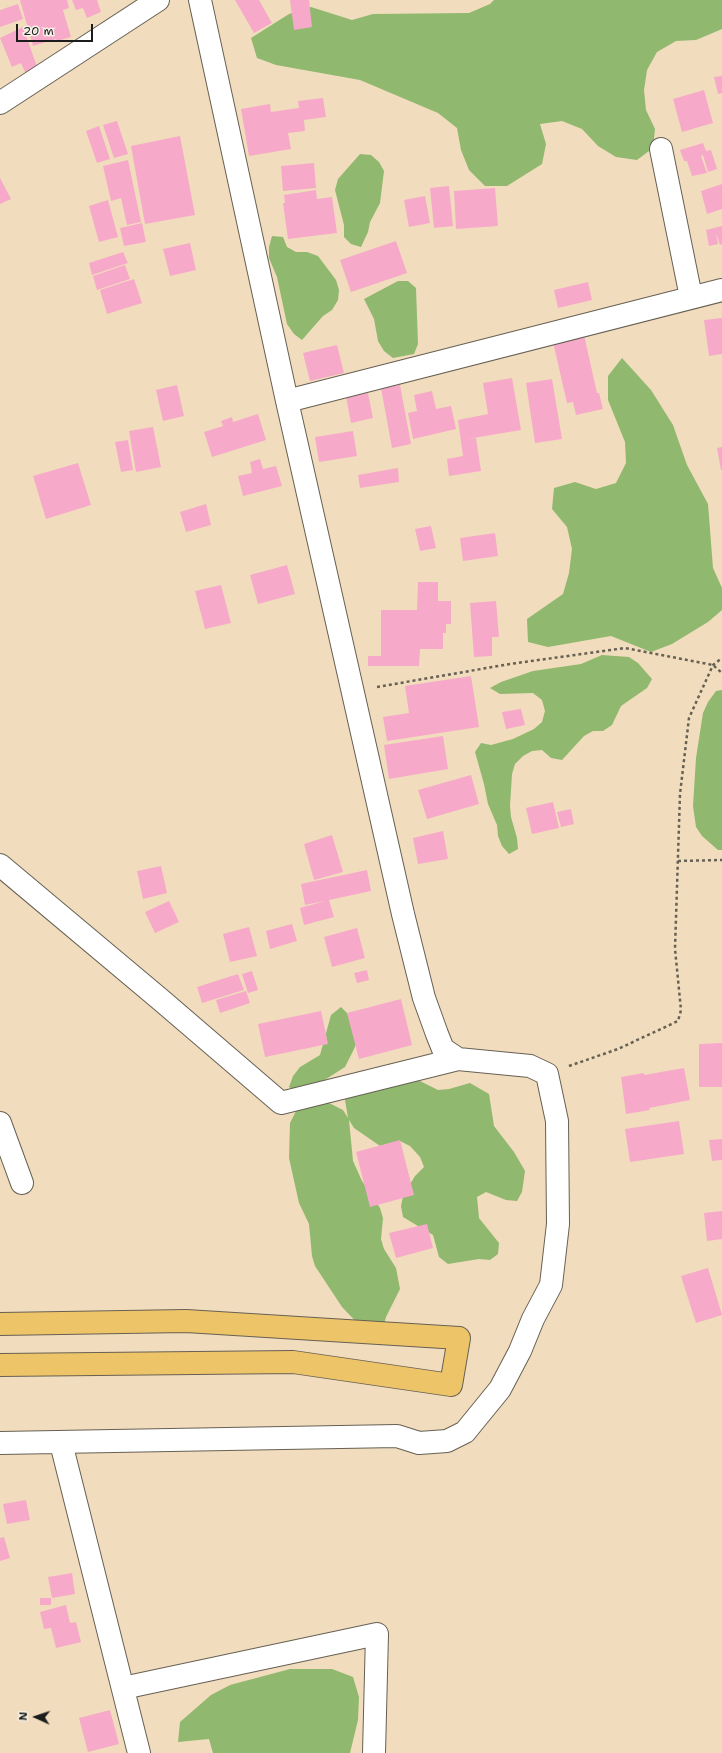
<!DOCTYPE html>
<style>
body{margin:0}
#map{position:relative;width:722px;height:1753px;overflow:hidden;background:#f1ddbd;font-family:"Shantell Sans",sans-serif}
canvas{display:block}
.north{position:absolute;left:16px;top:1697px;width:40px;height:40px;-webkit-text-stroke:3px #f7f3e8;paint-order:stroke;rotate:273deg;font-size:11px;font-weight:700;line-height:16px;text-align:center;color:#1c1c1c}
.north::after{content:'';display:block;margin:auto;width:14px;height:18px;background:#1c1c1c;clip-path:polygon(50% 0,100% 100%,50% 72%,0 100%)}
.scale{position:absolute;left:16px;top:24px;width:77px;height:18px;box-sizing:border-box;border:2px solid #1c1c1c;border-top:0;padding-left:5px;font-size:12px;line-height:14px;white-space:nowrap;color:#1c1c1c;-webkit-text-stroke:3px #f7f3e8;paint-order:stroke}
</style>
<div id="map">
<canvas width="722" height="1753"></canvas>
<div class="north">N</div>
<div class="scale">20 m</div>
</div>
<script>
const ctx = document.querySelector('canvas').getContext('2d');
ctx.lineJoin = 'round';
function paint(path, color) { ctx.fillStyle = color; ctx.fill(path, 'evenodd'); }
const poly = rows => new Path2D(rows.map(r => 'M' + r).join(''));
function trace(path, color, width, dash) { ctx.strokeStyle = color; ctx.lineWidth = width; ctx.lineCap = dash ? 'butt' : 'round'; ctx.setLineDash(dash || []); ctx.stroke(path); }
const forest = poly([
 [494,0,722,0,722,29,696,40,676,41,657,52,647,70,644,90,646,110,655,129,653,148,637,160,616,157,598,146,582,129,562,121,540,124,546,144,542,164,507,186,485,186,469,170,461,150,457,128,438,113,360,80,276,65,257,58,251,38,289,14,311,7,352,20,373,14,469,13,490,4],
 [360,154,371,155,379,162,384,171,380,203,370,222,368,232,361,247,351,244,344,237,344,225,335,190,338,179],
 [272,236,283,237,287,247,296,252,307,252,318,256,336,280,339,290,338,300,332,310,323,316,302,340,294,334,287,324,277,277,269,258,269,247],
 [398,281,408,281,416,288,418,344,414,354,393,358,384,351,378,341,374,319,364,299],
 [622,358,651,390,673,425,687,465,708,504,713,568,722,588,722,610,708,622,672,644,651,652,611,636,548,647,528,642,527,619,563,594,569,573,572,549,567,527,552,509,554,488,575,482,596,489,616,483,626,463,625,442,608,400,608,376],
 [602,655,629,657,638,663,652,679,647,688,621,706,612,725,603,731,593,731,584,736,562,760,551,758,542,750,532,751,523,756,515,764,512,774,510,806,511,817,517,838,518,849,509,854,502,846,498,836,497,825,488,804,484,784,475,752,481,743,491,745,513,739,534,729,542,722,545,711,542,700,533,693,500,694,490,688,501,682,533,671,581,664],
 [722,690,722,850,718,850,702,836,696,827,693,806,696,758,703,713,708,702,716,691],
 [341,1007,347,1013,358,1039,354,1049,345,1067,309,1090,298,1093,289,1087,293,1076,300,1067,320,1055,331,1015],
 [418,1080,438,1090,449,1089,470,1083,489,1094,494,1126,514,1152,525,1171,522,1192,517,1201,506,1200,486,1192,477,1197,479,1218,499,1243,498,1254,490,1260,479,1259,448,1264,439,1257,433,1235,403,1217,401,1206,403,1196,415,1176,424,1167,420,1157,410,1146,400,1141,383,1148,354,1128,349,1120,353,1161,362,1181,380,1208,383,1218,381,1239,384,1249,396,1268,400,1289,386,1317,383,1328,366,1332,342,1307,315,1266,312,1256,309,1224,299,1203,289,1158,290,1123,299,1105,323,1100,343,1110,348,1118,345,1100,345,1088],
 [290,1669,332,1669,353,1677,359,1697,358,1720,350,1753,213,1753,209,1739,178,1742,180,1722,211,1695,230,1685]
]);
const building = poly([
 [20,0,67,0,69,8,63,10,71,37,57,41,56,39,33,46],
 [72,0,97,0,101,12,87,18,83,8,76,10],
 [235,0,259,0,272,23,254,33],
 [290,0,309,0,312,27,294,30],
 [18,4,23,19,0,27,0,10],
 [23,27,40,75,28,79,21,63,12,67,0,38],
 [722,76,722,93,718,94,714,77],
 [704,90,713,123,682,132,673,99],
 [323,98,326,117,304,120,305,131,288,133,291,149,249,156,241,109,270,104,271,112,299,108,298,101],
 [117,121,128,154,114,158,103,125],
 [99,126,110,159,97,163,86,131],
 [180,136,195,215,145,224,131,146],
 [703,143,706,151,711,150,717,169,708,172,703,155,701,156,707,173,692,176,687,161,684,161,680,150],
 [128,160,141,222,127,225,121,198,111,201,103,166],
 [314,163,316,188,283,191,281,166],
 [0,178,11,199,0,204],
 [722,184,722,209,707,214,701,191],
 [449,186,453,226,434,228,430,188],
 [495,188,498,226,456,229,454,191],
 [316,190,317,199,332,197,337,233,288,239,283,203,285,203,284,195],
 [425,196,430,223,409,227,404,200],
 [108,200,118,237,99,242,89,206],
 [142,223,146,242,124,246,120,228],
 [722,226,722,244,720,245,716,233,718,244,709,246,706,230],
 [396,241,407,273,351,292,340,260],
 [190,243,196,270,170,276,163,249],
 [123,252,128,263,92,275,89,263],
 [125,265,130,279,97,290,93,276],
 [134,279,142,303,107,314,100,290],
 [588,282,592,300,558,308,554,290],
 [722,318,722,354,709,356,704,320],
 [584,335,597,393,599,393,603,409,576,415,573,402,567,403,553,342],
 [337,345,344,373,310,381,303,353],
 [512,378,521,430,467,439,476,438,481,471,449,476,447,459,463,456,458,420,488,414,483,383],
 [552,379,562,439,535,443,526,383],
 [177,385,184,416,163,421,156,390],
 [400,385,411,444,392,448,381,388],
 [432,391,436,409,451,406,456,429,413,439,408,413,417,411,414,395],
 [368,393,373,418,351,423,346,397],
 [258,414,266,440,212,457,204,432,223,426,221,421,232,417,233,422],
 [153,427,161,467,136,472,129,431],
 [353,431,357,456,319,462,315,437],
 [128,440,133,470,121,472,115,442],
 [722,447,722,470,721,470,717,448],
 [260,459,263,469,276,466,282,486,243,496,238,476,252,473,250,462],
 [78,463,91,505,46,519,33,476],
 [398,468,399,482,360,488,358,475],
 [206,504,211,525,186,532,180,512],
 [431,526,436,548,420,551,415,529],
 [495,533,498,556,463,561,460,538],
 [287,565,295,594,258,604,250,575],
 [418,582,438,582,438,601,451,601,451,624,446,624,446,633,443,633,443,649,420,649,419,666,368,666,368,656,381,656,381,610,417,610],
 [221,585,231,623,205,629,195,591],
 [496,601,499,637,492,637,492,656,474,657,470,603],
 [471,676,479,727,387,741,383,717,409,713,405,686],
 [521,709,525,725,506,729,502,712],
 [443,736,448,769,389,779,384,745],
 [471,775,479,804,427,819,418,790],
 [553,802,559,828,532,834,526,808],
 [571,809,574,824,561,827,557,812],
 [443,831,448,859,418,864,413,838],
 [332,835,343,872,314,880,304,844],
 [161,866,167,893,143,899,137,871],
 [367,870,371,891,329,900,334,917,304,925,300,908,325,901,305,905,301,884],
 [169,901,179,922,155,933,145,912],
 [292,924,297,941,270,949,266,931],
 [249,927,257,956,230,962,223,934],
 [357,928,365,958,332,967,324,937],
 [367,970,369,980,357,983,354,973],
 [252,971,258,990,248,993,242,974],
 [238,974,244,990,202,1003,197,987],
 [246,991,250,1003,220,1013,216,1000],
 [401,999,412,1045,359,1059,347,1013],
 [321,1011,328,1044,265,1057,258,1024],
 [722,1043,722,1087,699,1087,699,1044],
 [684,1068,690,1100,649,1108,650,1110,626,1114,621,1077,644,1073,644,1075],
 [679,1121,684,1154,630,1162,625,1129],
 [722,1139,722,1160,712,1161,709,1140],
 [400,1140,414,1195,370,1207,356,1152],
 [722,1211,722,1239,707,1241,704,1213],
 [427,1224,433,1248,396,1258,389,1233],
 [708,1268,722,1315,696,1323,681,1276],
 [26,1500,30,1520,7,1524,3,1504],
 [4,1537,10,1558,0,1561,0,1538],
 [72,1573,75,1594,52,1598,48,1577],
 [40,1598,51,1598,51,1605,40,1605],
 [66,1605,70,1623,76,1622,81,1642,56,1648,51,1628,44,1629,40,1612],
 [110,1710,119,1744,88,1752,79,1718]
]);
const path = poly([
 [377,687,510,664,625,648,713,665,722,673],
 [678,861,722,860],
 [569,1066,618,1049,678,1021,681,1010,675,949,680,794,689,718,713,665,722,658]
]);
const street = poly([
 [200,0,287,401,403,914,424,998,437,1034,443,1049,458,1059],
 [0,103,158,0],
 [661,149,691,297],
 [287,401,722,290],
 [0,865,161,1000,281,1103,458,1059,530,1066,547,1074,557,1121,558,1224,551,1285,533,1319,520,1351,500,1389,465,1432,447,1441,419,1443,397,1436,0,1443],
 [0,1123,22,1183],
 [61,1443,139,1753],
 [123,1688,377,1634,374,1753]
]);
const highway = poly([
 [0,1324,186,1321,459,1338,451,1385,293,1362,0,1365]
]);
paint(forest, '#90b86f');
paint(building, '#f7a9c9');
trace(street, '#676054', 24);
trace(highway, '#676054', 24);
trace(path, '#676054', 2.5, [3, 3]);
trace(street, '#fff', 22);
trace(highway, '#eec469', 22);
</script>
